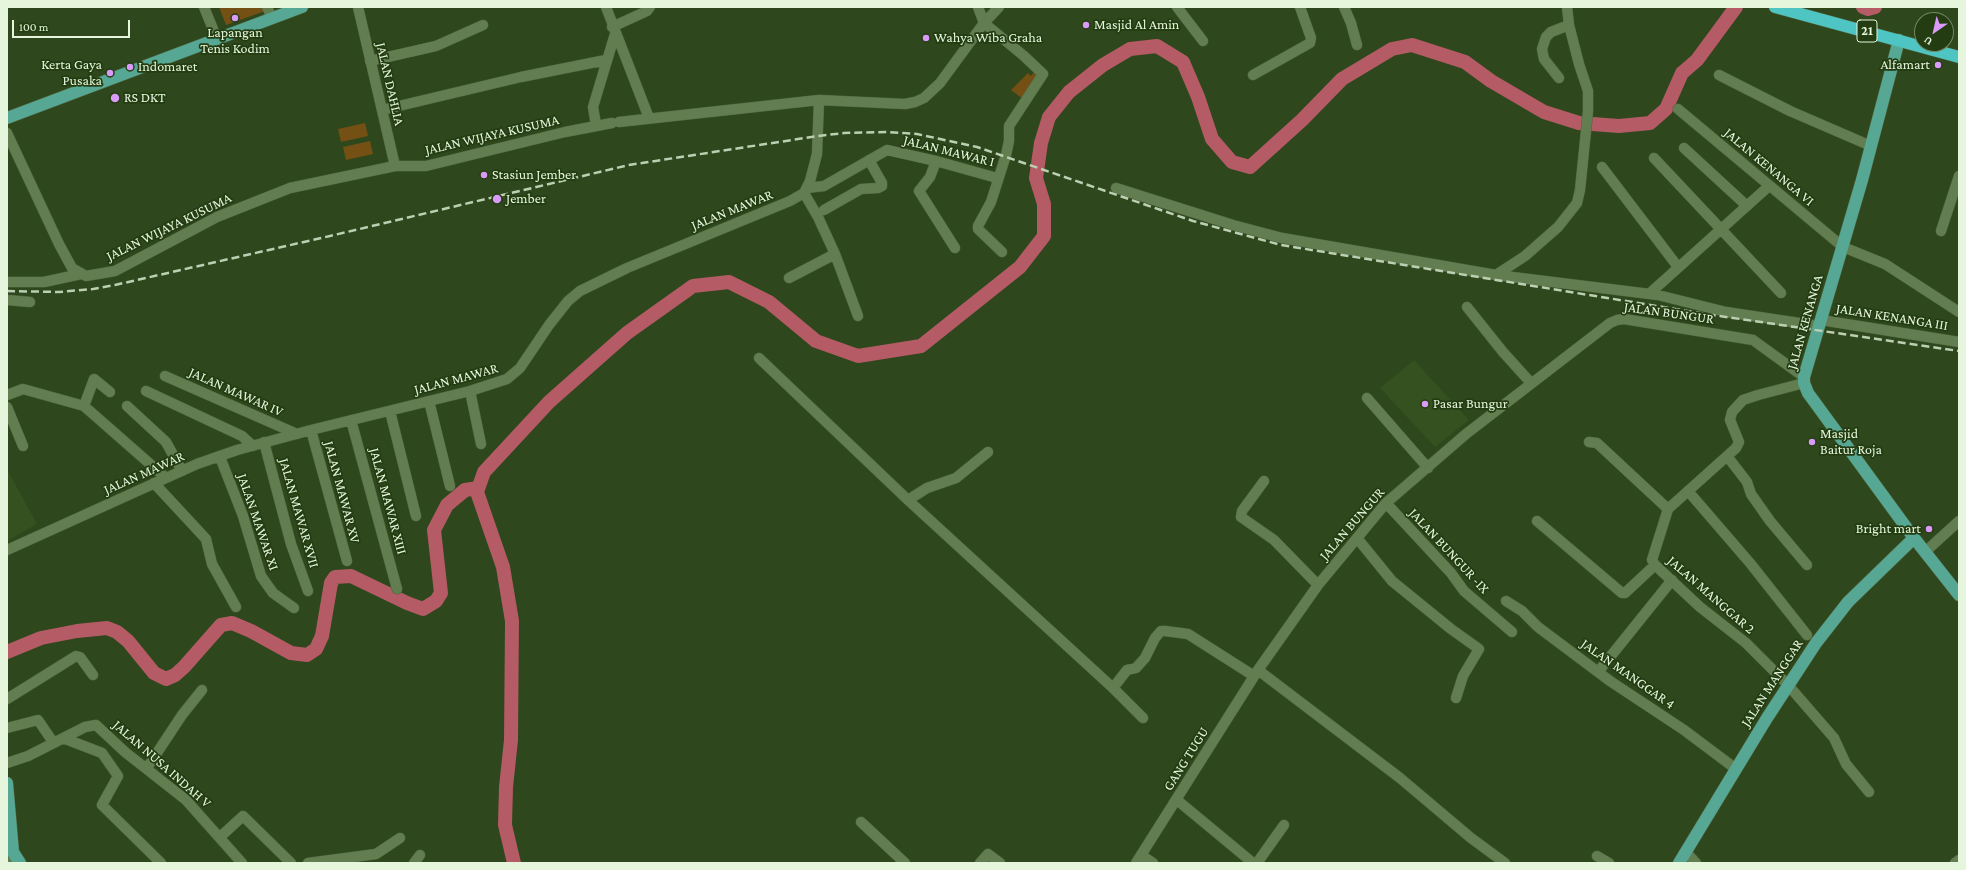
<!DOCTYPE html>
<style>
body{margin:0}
#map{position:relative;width:1966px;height:870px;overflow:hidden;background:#2e471c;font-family:"Crimson Pro",serif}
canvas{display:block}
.frame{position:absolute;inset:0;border:8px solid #e6f6dd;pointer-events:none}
.north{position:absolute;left:1914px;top:12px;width:40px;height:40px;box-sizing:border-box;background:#233c11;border:1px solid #718663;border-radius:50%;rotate:214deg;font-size:11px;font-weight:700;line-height:16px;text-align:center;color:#e6f6dd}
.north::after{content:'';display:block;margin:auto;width:14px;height:18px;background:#d99af8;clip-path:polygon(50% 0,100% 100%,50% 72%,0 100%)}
.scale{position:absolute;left:12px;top:20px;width:118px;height:18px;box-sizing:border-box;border:2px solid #e6f6dd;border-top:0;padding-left:5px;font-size:12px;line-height:14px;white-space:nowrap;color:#e6f6dd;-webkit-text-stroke:3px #233c11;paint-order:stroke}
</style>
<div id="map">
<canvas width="1966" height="870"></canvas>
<div class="frame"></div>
<div class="north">U</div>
<div class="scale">100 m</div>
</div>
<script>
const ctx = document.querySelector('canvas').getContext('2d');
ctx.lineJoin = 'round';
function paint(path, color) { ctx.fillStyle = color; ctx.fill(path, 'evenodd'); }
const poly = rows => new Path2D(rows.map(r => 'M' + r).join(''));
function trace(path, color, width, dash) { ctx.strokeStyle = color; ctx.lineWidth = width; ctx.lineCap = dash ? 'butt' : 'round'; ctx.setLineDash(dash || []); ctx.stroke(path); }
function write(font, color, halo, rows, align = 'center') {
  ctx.font = font + ' "Crimson Pro",serif'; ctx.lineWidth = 3.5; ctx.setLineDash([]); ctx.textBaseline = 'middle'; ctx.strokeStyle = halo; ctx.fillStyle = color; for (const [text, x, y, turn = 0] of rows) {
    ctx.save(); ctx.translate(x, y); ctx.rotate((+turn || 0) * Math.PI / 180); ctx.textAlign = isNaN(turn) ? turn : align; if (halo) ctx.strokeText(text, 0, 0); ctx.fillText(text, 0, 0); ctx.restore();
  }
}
const built = poly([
 [1414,360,1469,420,1435,447,1380,388],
 [7,469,37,524,7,541]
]);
const green = poly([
 [219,7,264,7,265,11,226,25],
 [1035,71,1040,76,1023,99,1011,90,1028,73,1031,76],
 [365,123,368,136,341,142,338,129],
 [370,141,373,154,346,160,343,147]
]);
const river = poly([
 [1863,7,1868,9,1875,7],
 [7,652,41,638,77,631,107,628,117,632,128,641,154,673,166,679,175,675,184,667,221,625,232,623,251,631,291,653,307,655,316,649,322,636,331,583,335,577,351,576,407,603,423,609,436,601,441,593,434,530,447,505,465,490,478,488],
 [514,863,505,825,506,787,511,740,512,621,503,567,477,492,484,472,549,402,627,333,693,286,729,282,769,302,816,341,858,356,921,346,1020,267,1044,236,1044,204,1036,178,1041,143,1049,117,1069,92,1103,65,1130,49,1157,46,1183,62,1198,97,1212,139,1232,162,1250,167,1302,120,1342,79,1392,49,1412,45,1465,62,1491,81,1544,112,1579,123,1619,126,1650,123,1666,109,1682,73,1697,60,1736,7]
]);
const minor = poly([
 [204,7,217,39],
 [267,7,272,18],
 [358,7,395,166],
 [606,7,649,118],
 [978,7,984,23],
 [1177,7,1203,41],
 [1344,7,1351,23,1357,45],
 [984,23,1024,56,1043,74,1009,126,1009,141,1006,155,991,202,978,226,978,229,1002,252],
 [612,27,647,11,650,7],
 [370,61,436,46,483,25],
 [1253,75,1310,43,1311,38,1300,7],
 [1719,75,1790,111,1871,146],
 [1559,78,1544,59,1542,49,1546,37,1551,32,1569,25],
 [1678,109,1843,247,1885,264,1959,312],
 [382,110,521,77,606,60],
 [619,122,819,100,905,104,915,102,924,98,940,83,984,23,999,7],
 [596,125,593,107,615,34],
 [7,133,59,244,72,268,86,276,115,271,217,217,290,188,395,166,426,166,565,132,612,123],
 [1684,148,1747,206],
 [1654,158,1781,293],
 [936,161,930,177,919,191,955,248],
 [1602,167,1678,267],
 [807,188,824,186,887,150,936,161,997,178],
 [1116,188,1233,225,1282,238,1496,275,1658,295,1726,312,1819,326],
 [804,193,818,217,835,254,858,316],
 [824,210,861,189,878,188,882,186,882,183,869,160],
 [1941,231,1959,176],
 [1496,275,1525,256,1558,227,1577,203,1580,190,1588,111,1588,91,1579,64,1569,25,1567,7],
 [789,278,835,254],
 [7,282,44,282,81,274],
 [1649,294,1769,186],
 [7,300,30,302],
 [1467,307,1503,352,1531,383],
 [1821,320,1959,342],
 [759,358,908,500,1113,688,1143,718],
 [165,376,297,434],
 [1804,383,1758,395,1743,400,1732,412,1730,420,1739,442,1736,448,1668,509,1652,560,1655,565,1700,607,1746,643,1788,685,1834,738,1846,764,1869,792],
 [146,391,242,436,253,446],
 [470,391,481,444],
 [7,395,23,389,84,406,166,478],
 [1367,398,1428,468],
 [429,401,450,486],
 [84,406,94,379,110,392],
 [127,406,166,442,182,471],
 [7,407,23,446],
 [390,411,416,516],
 [351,420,397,589],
 [311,430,347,561],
 [264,442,291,544,308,591],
 [1589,442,1597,443,1668,509],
 [1727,456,1747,482,1751,494,1770,521,1807,565],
 [220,457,243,516,261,576,273,593,294,608],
 [1264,481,1242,511,1241,517,1274,540,1318,585],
 [154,483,206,539,212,564,236,607],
 [1688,491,1750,563,1807,635],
 [908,500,927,488,956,478,988,452],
 [1386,503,1451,573,1464,591,1512,632],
 [1537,521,1622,593,1625,593,1655,565],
 [1357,538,1392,581,1451,629,1479,649,1463,676,1456,698],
 [7,550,197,464,237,450,311,430,470,391,507,379,520,368,549,325,568,301,580,291,627,268,790,201,804,193,810,181,817,154,819,100],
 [1925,552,1959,521],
 [1506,601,1522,611,1538,627,1610,681,1684,730,1736,769],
 [1258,670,1400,778,1471,838,1505,863],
 [1598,672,1672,580],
 [1113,688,1127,670,1136,668,1145,658,1155,638,1161,631,1165,631,1188,634,1254,676],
 [7,699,76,656,80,657,93,675],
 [7,728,38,720,53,742],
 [63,738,102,753,118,776,102,805,161,863],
 [7,763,28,756,85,727,96,725,125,752,186,800,242,863],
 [147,768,182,715,202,690],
 [1177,800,1253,863],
 [861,822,905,863],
 [220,837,243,816,291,863],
 [1686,852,1696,863],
 [1141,855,1153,863],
 [1597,856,1609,863],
 [7,861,18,862],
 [308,863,376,854,400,838],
 [414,863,420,855],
 [980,863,988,854,1000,863],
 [1136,863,1258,670,1318,585,1386,503,1466,434,1610,323,1617,320,1624,319,1753,340,1804,377],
 [1257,863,1284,825],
 [1955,863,1959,860]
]);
const major = poly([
 [1899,40,1862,180,1804,377,1804,383,1808,393,1914,538,1959,595],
 [7,118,302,7],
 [7,783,13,852,20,863],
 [1679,863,1767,718,1816,643,1848,602,1914,538]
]);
const highway = poly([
 [1775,7,1959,57]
]);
const rail = poly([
 [7,291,59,292,93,289,115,285,330,236,629,165,818,136,844,133,887,132,917,134,977,147,1193,221,1281,245,1706,314,1959,351]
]);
const markers = [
 [235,18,4,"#d99af8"],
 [1086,25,4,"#d99af8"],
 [926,38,4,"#d99af8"],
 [1938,65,4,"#d99af8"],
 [130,67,4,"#d99af8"],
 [110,73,4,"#d99af8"],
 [115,98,5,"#d99af8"],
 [484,175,4,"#d99af8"],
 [497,199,5,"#d99af8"],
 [1425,404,4,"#d99af8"],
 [1812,442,4,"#d99af8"],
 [1929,529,4,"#d99af8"]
];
const shields = [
 [1867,31,20]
];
const shieldNames = [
 ["21",1867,31]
];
const poiNames = [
 ["Masjid Al Amin",1094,25],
 ["Lapangan",235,33,"center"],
 ["Tenis Kodim",235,49,"center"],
 ["Wahya Wiba Graha",934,38],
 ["Kerta Gaya",102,65,"right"],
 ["Pusaka",102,81,"right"],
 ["Alfamart",1930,65,"right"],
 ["Indomaret",138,67],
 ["RS DKT",124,98],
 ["Stasiun Jember",492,175],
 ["Jember",506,199],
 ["Pasar Bungur",1433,404],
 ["Masjid",1820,434],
 ["Baitur Roja",1820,450],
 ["Bright mart",1921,529,"right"]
];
const streetNames = [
 ["JALAN DAHLIA",390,84,77],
 ["JALAN WIJAYA KUSUMA",492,135,-13],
 ["JALAN MAWAR I",949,151,14],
 ["JALAN KENANGA VI",1769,167,40],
 ["JALAN MAWAR",732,210,-22],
 ["JALAN WIJAYA KUSUMA",169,227,-26],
 ["JALAN BUNGUR",1669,313,8],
 ["JALAN KENANGA III",1892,317,9],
 ["JALAN KENANGA",1805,322,-74],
 ["JALAN MAWAR",456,379,-15],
 ["JALAN MAWAR IV",236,392,24],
 ["JALAN MAWAR",144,473,-24],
 ["JALAN MAWAR XV",342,492,75],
 ["JALAN MAWAR XIII",388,501,75],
 ["JALAN MAWAR XVII",299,513,74],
 ["JALAN MAWAR XI",258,522,71],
 ["JALAN BUNGUR",1352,524,-49],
 ["JALAN BUNGUR -IX",1449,551,47],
 ["JALAN MANGGAR 2",1711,595,41],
 ["JALAN MANGGAR 4",1628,674,35],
 ["JALAN MANGGAR",1772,683,-57],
 ["GANG TUGU",1186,759,-58],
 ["JALAN NUSA INDAH V",162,764,41]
];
paint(built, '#355120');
paint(green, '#755014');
trace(river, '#b45b66', 14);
trace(minor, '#50653f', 11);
trace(major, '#50653f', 13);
trace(highway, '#50653f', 13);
trace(minor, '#627d50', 10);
trace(major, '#56a895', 12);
trace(highway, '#4ec5c3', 12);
trace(rail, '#bdcfb2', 2.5, [8, 4]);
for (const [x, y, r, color] of markers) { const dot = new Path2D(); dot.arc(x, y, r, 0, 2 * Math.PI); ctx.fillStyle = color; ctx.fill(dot); trace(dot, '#233c11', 1.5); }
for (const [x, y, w] of shields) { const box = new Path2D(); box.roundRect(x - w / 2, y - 11, w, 22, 3); ctx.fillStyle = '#233c11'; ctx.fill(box); trace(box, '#e6f6dd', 1); }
write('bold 13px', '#e6f6dd', null, shieldNames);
write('14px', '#e6f6dd', '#233c11', poiNames, 'left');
write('14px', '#e6f6dd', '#233c11', streetNames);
</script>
